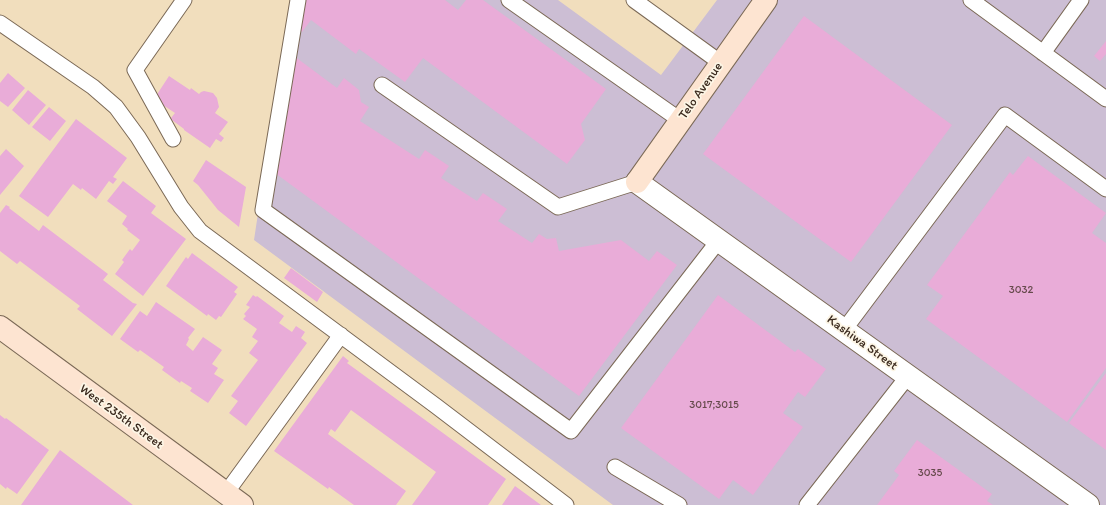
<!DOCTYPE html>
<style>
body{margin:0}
canvas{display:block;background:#f1debd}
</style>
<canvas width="1106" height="505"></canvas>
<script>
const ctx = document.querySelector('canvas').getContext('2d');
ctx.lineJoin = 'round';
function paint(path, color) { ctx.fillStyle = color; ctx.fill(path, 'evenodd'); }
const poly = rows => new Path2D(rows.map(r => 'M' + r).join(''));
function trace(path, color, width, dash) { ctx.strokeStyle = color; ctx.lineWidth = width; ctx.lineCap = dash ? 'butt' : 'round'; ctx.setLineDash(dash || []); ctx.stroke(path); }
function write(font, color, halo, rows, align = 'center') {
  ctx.font = font + ' Itim,sans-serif'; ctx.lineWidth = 3.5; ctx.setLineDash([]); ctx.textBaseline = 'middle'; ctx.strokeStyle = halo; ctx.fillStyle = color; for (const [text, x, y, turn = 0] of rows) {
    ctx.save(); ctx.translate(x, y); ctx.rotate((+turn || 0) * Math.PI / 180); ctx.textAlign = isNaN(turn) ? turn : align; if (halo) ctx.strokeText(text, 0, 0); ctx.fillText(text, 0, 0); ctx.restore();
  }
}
const industrial = poly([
 [290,0,558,0,661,75,717,0,1106,0,1106,505,613,505,254,240]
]);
const building = poly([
 [303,0,445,0,458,10,466,0,483,0,606,89,581,124,585,140,567,164,423,58,405,82,359,49,356,54,311,20,302,32,299,29],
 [804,16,952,125,851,262,703,154],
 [1106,41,1106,54,1100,61,1094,56],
 [294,56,337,88,344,78,359,90,361,102,369,107,360,121,419,159,425,150,449,166,441,178,477,201,483,193,507,209,498,221,532,243,539,234,547,239,556,238,559,251,621,240,649,261,657,251,677,265,579,396,275,173],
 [8,73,25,88,8,107,0,101,0,83],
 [169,76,190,90,191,88,199,94,201,92,204,91,213,93,217,98,219,107,215,113,228,122,219,134,224,138,221,142,216,139,210,148,184,130,184,129,172,120,171,118,175,113,154,99],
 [28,90,46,105,29,125,12,110],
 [49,107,66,121,50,141,32,127],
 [76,119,127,158,113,177,117,179,113,184,109,181,96,199,82,188,81,190,73,184,48,217,19,196],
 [6,149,24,166,0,195,0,156],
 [1028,156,1106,213,1092,233,1106,243,1106,368,1067,422,926,319,943,296,927,285,1010,172,1013,175],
 [206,160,246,187,239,227,218,210,198,185,193,181],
 [123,181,156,206,151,213,186,239,143,296,115,274,124,262,122,260,130,249,132,251,140,240,127,230,128,229,122,224,127,216,107,201],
 [6,205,10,207,9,208,39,231,43,225,108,274,103,280,133,303,137,304,112,336,77,309,80,306,20,261,17,264,0,251,0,213],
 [192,253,238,287,234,292,237,294,221,317,219,316,216,320,208,314,207,316,166,286,186,257,188,259],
 [291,268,323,292,317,302,284,278],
 [253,295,256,297,257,296,284,316,279,323,292,332,296,326,305,332,301,338,307,343,246,426,229,413,238,401,231,396,258,360,249,353,258,341,252,337,257,329,243,319,246,316,244,314,250,307,246,305],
 [718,295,795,352,798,349,826,369,805,397,798,392,783,413,803,427,753,495,733,480,719,499,621,428],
 [156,302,195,329,188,338,189,339,186,345,193,351,203,337,222,350,212,364,218,368,214,374,224,380,208,403,190,391,192,388,181,381,180,383,162,370,164,367,140,350,138,352,120,339,140,311,147,316],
 [343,356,349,361,347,363,506,479,488,505,412,505,436,472,351,410,335,432,331,429,328,434,406,491,396,505,354,505,329,487,328,489,274,451],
 [1106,373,1106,450,1069,423],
 [0,415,5,419,6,418,49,450,17,494,7,487,6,489,0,484],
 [917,440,992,494,987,501,993,505,877,505,899,475,894,471],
 [60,450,133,505,21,505],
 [515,486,541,505,502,505]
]);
const lane = poly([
 [298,0,263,210,571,431,719,240],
 [509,0,680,120],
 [634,0,721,63],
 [971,0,1106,99],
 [0,23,93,87,116,107,138,137,181,207,200,231,436,406,566,505],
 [1043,53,1081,0],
 [382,85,558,207,637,182],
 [173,139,135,70,184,0],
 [844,330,1005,115,1106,189],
 [615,467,679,505],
 [226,493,341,335],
 [807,505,908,376]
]);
const street = poly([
 [637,182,1088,505]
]);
const secondary = poly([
 [637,182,766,0],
 [0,327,242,505]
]);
const numberNames = [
 ["3032",1021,290],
 ["3017;3015",714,405],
 ["3035",930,473]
];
const streetNames = [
 ["Telo Avenue",701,91,-55],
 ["Kashiwa Street",862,343,36],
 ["West 235th Street",121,417,36]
];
paint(industrial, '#ccbed4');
paint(building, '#e9acd8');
trace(lane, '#7b6956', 17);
trace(street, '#7b6956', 24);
trace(secondary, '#7b6956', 24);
trace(lane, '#fff', 15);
trace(street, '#fff', 22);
trace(secondary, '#fde4d1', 22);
write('11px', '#664a4c', null, numberNames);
write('13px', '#3b2a1e', '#fcf5e5', streetNames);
</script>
